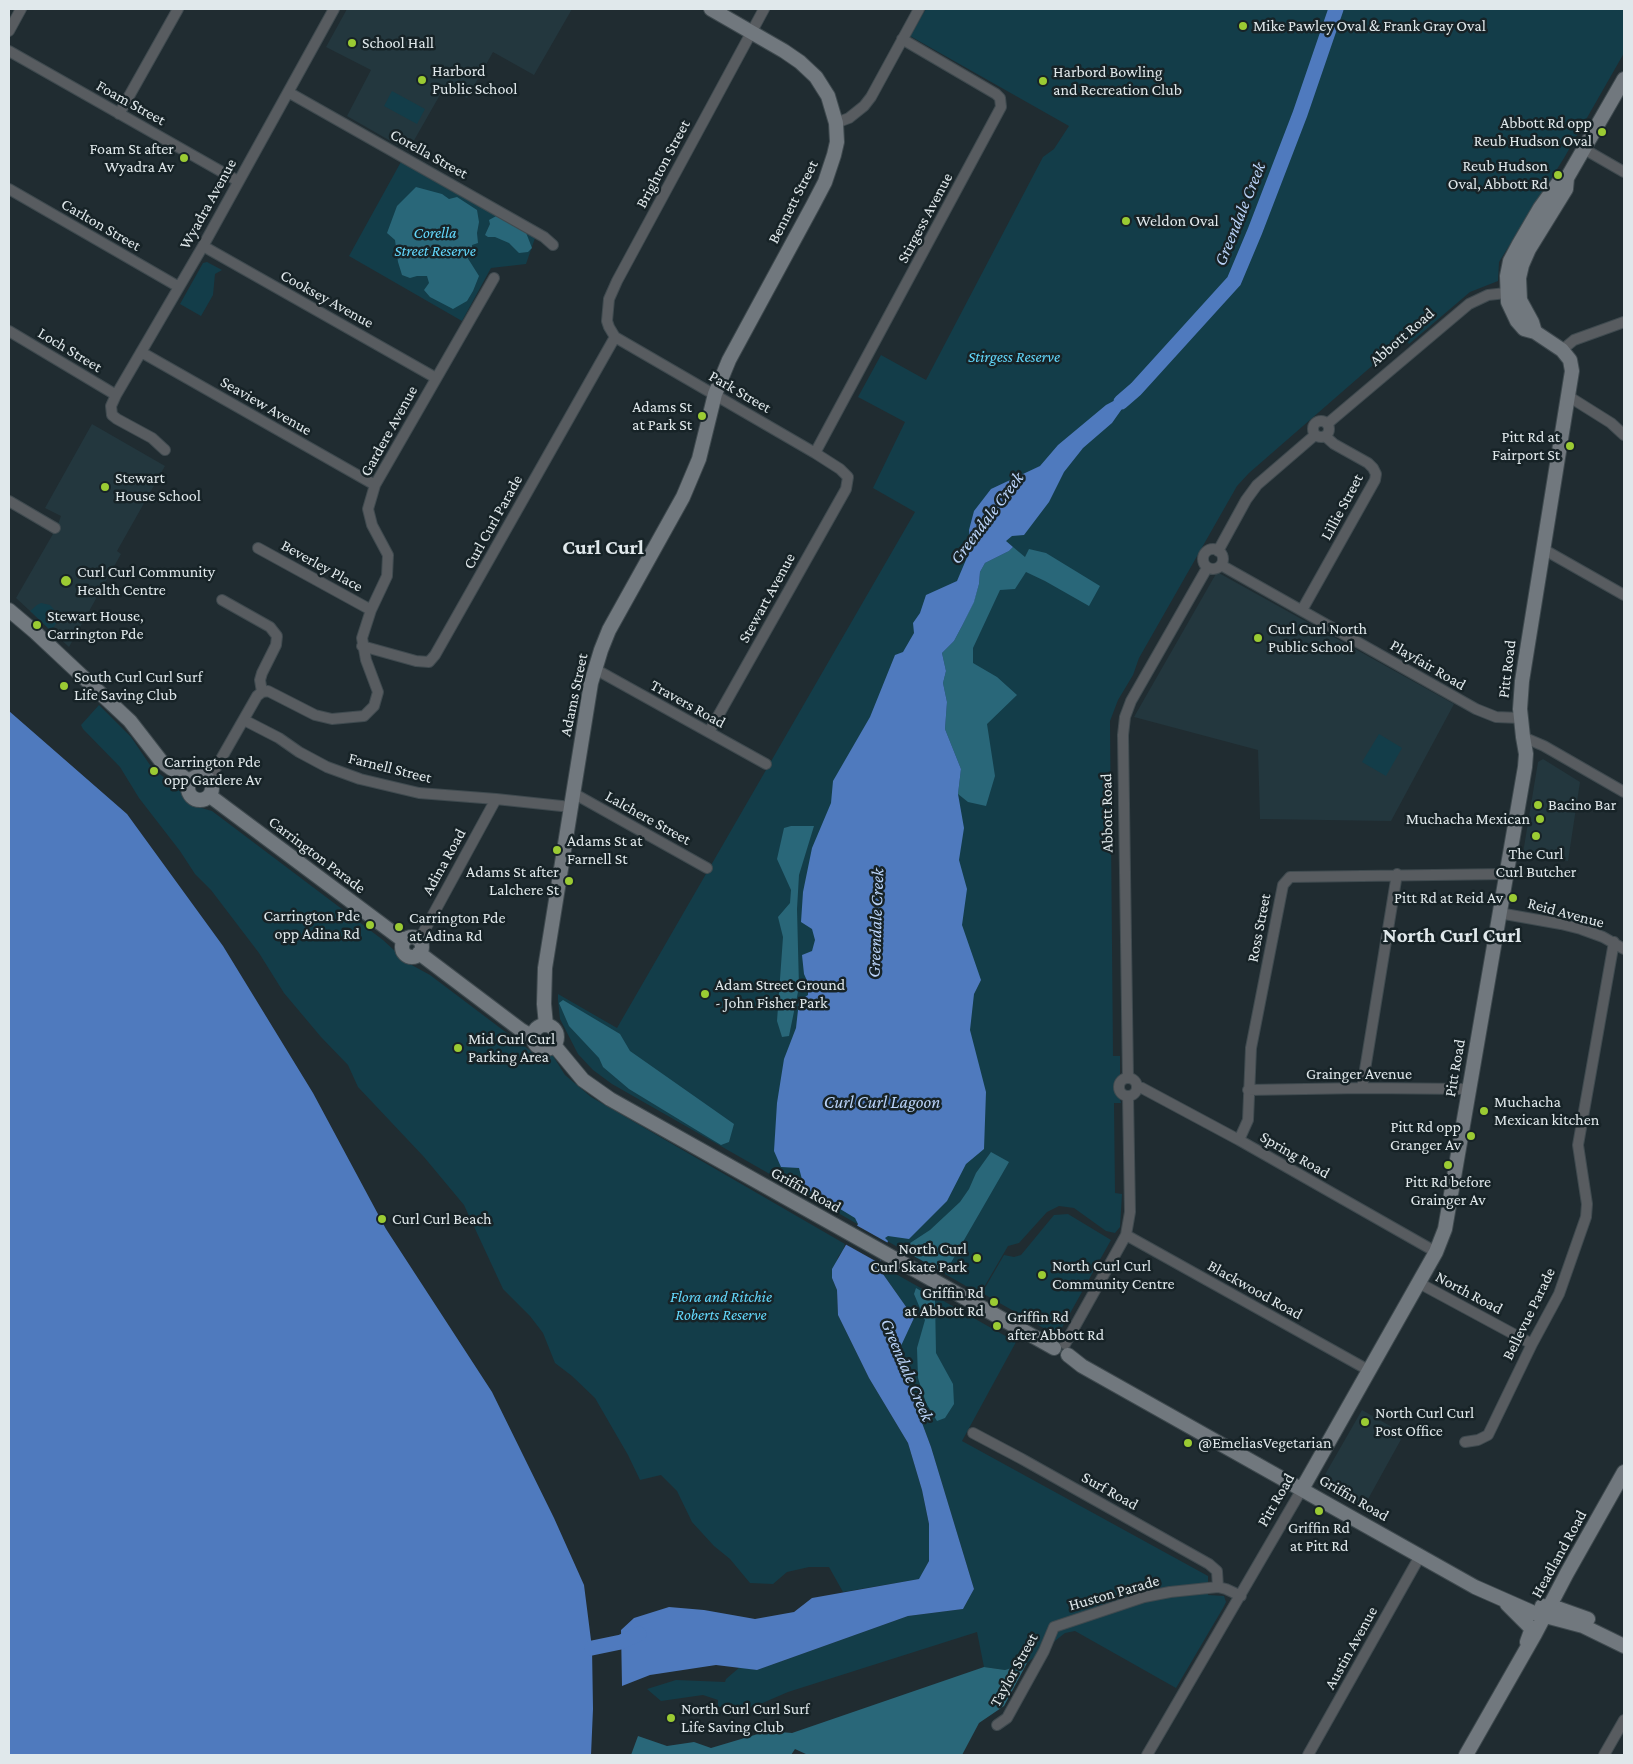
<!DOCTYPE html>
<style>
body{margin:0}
#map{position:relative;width:1633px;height:1764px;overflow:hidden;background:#202c31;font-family:"Crimson Pro",serif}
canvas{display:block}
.frame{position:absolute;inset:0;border:10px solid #e0e8eb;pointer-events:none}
</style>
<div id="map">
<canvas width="1633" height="1764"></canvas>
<div class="frame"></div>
</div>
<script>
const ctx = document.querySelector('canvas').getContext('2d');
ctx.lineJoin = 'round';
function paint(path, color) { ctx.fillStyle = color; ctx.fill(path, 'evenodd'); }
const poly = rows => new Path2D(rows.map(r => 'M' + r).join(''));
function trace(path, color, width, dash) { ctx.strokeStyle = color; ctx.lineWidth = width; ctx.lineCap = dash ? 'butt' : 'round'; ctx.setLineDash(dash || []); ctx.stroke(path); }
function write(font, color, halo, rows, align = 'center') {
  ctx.font = font + ' "Crimson Pro",serif'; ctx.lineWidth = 5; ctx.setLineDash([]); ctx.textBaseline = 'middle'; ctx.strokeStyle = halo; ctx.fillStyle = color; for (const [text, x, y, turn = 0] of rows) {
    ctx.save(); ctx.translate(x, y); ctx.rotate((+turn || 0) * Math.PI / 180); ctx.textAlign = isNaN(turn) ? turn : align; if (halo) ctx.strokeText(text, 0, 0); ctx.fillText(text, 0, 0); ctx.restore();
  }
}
const built = poly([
 [347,9,572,9,534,75,493,52,467,98,445,86,408,151,347,116,371,70,326,47],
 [92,424,165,466,117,551,121,554,69,647,16,598,57,527,61,516,45,508],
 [1217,572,1454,704,1391,821,1260,819,1258,750,1134,717],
 [1543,759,1580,782,1568,861,1523,853,1538,762],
 [1362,1410,1404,1434,1362,1510,1319,1485]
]);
const green = poly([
 [926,9,1624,9,1624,53,1564,158,1499,262,1498,281,1470,292,1409,344,1404,338,1249,473,1237,486,1139,658,1133,675,1118,700,1110,721,1113,1056,1120,1056,1120,1075,1116,1084,1121,1103,1114,1103,1115,1193,1122,1194,1120,1227,1115,1233,1106,1231,1074,1208,1059,1206,1047,1212,1019,1243,1008,1246,980,1294,612,1084,593,1070,578,1054,560,1019,558,1000,558,994,617,1028,915,512,873,488,905,422,858,397,881,355,926,380,1043,157,1054,149,1069,126,910,36],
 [392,91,425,109,417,124,384,106],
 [402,160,525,230,535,238,526,264,491,268,462,321,349,256],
 [207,262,222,270,215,274,213,295,201,316,180,304,203,263],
 [41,603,50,605,57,613,57,622,51,631,30,611,37,605],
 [99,705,131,737,152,768,180,790,191,805,212,811,383,940,408,963,430,975,532,1052,553,1056,565,1075,591,1097,845,1244,843,1250,838,1257,832,1278,837,1290,838,1315,869,1378,908,1443,922,1490,929,1524,929,1561,920,1579,843,1592,829,1567,809,1567,787,1572,773,1584,750,1583,730,1559,714,1546,692,1522,677,1491,661,1475,640,1480,628,1455,595,1398,572,1376,555,1363,543,1333,530,1316,503,1289,464,1205,424,1157,358,1087,348,1065,321,1037,284,993,259,953,211,890,195,874,180,851,139,798,120,767,83,729,81,725],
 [1379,734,1402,748,1386,776,1362,762],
 [1068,1214,1111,1240,1059,1333,1054,1334,982,1293,1004,1255,1014,1257,1021,1255,1054,1215],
 [880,1265,1016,1342,962,1441,1208,1576,1208,1595,1224,1596,1226,1602,1223,1608,1176,1688,1075,1631,1065,1633,1027,1663,1005,1670,984,1667,977,1632,788,1692,751,1708,718,1707,718,1700,703,1695,661,1701,647,1689,676,1680,725,1682,726,1679,740,1667,757,1670,908,1616,963,1609,974,1589,931,1447,912,1396,899,1348,914,1318,878,1267]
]);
const forest = poly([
 [416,187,442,194,449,199,457,197,477,210,479,222,477,233,478,243,472,245,472,252,467,257,479,276,473,291,467,301,453,309,430,297,424,290,429,283,427,276,417,276,410,278,402,275,398,262,395,240,387,233,397,206],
 [498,215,525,230,532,248,528,252,519,253,509,243,495,237,488,237,485,235,490,224,489,220],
 [1013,547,1025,557,1029,549,1046,553,1100,586,1089,606,1045,581,1026,572,1015,589,1000,590,973,648,973,663,997,677,1017,695,987,724,995,776,986,806,968,802,958,794,961,769,945,729,947,702,943,683,946,671,942,653,954,641,962,626,974,601,979,584,980,572,985,563,1009,551],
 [791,826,814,826,799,875,797,909,799,987,789,1036,782,1037,777,1021,783,937,778,917,790,903,791,890,777,859,784,828],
 [563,1000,620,1034,630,1051,734,1124,729,1142,721,1145,629,1089,603,1067,599,1058,569,1026,559,1003],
 [991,1152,1009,1162,945,1273,901,1249,930,1230,960,1202,969,1189,976,1173],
 [916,1288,935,1299,936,1353,953,1384,954,1404,945,1418,937,1421,926,1403,918,1378,917,1348,925,1320,914,1294],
 [1027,1663,1004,1706,979,1723,962,1755,808,1755,795,1749,791,1755,631,1755,638,1736,667,1746,694,1742,711,1748,768,1731,792,1733,984,1667,1005,1670]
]);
const water = poly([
 [1136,389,1112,423,1083,448,1064,472,1049,502,1024,535,1012,536,1006,541,1013,547,1009,551,985,563,980,572,979,584,974,602,962,626,954,641,942,653,946,671,943,683,947,702,945,729,961,769,958,794,964,828,959,860,967,889,962,925,981,980,974,994,970,1030,986,1092,984,1149,966,1164,947,1201,909,1239,888,1236,885,1238,888,1241,878,1267,914,1318,900,1348,912,1396,931,1447,974,1589,963,1609,908,1616,757,1670,716,1665,650,1675,622,1686,621,1630,634,1618,669,1607,704,1610,755,1619,794,1612,812,1598,919,1579,929,1561,929,1524,922,1490,908,1443,869,1378,838,1315,837,1290,832,1278,832,1269,858,1224,855,1218,804,1187,799,1168,781,1167,774,1151,777,1103,784,1059,796,1028,799,1001,808,995,808,983,804,974,802,955,812,951,815,940,812,929,801,922,803,892,812,848,831,803,833,781,870,717,895,655,903,652,914,633,913,623,920,613,926,595,957,581,971,548,969,530,974,511,991,489,1040,466,1058,445,1106,405],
 [9,711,127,814,223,946,313,1093,386,1229,492,1392,554,1518,584,1585,592,1648,593,1709,591,1755,9,1755]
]);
const pier = poly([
 [856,1225,890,1244,879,1263,845,1244]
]);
const river = poly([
 [1121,402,1136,389,1234,281,1255,231,1300,114,1336,9],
 [592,1648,621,1642,639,1634]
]);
const street = poly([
 [9,31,21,9],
 [9,51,238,181],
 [288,92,544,237,553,245],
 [119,114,178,9],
 [836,123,849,118,864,106,871,97,919,9],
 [1584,149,1624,172],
 [9,189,179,287],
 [203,246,436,378],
 [9,331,116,395],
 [1562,350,1574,340,1624,322],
 [141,352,375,485],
 [1568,396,1611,423,1624,435],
 '1313 429a8 8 0 1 1 16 0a8 8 0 1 1-16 0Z',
 [1327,424,1469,304,1488,295,1515,292],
 [165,450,152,438,117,419,112,415,111,406,116,395,203,246,334,9],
 [815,453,1001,107,1000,98,996,94,902,39],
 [9,501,55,528],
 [258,548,371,610],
 '1203 559a10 10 0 1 1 20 0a10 10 0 1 1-20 0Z',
 [1543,549,1624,595],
 [1218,551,1246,500,1257,485,1315,435],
 [1221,565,1476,709,1496,717,1520,718],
 [222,600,270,627,277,636,276,645,262,673,260,680,262,692],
 [1302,610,1375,480,1376,474,1373,468,1368,463,1334,444,1325,436],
 [362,646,416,661,429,662,435,655,615,337],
 [595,669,766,764],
 [244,720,279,738,299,752,327,767,360,779,419,793,496,799,571,807],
 [709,732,846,489,848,477,840,469,815,453,615,337,609,327,607,321,609,299,617,281,764,9],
 [1523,737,1544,746,1624,792],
 [209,780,257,696,262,692,268,691,315,715,332,719,364,716,374,706,378,692,366,660,362,638,371,610,387,576,388,555,372,525,368,509,375,485,494,278],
 [573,793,707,868],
 [1499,913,1561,924,1581,929,1603,937,1624,949],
 [417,939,423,933,496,799],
 [1128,1078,1123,735,1125,717,1131,701,1207,568],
 '1119 1087a9 9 0 1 1 18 0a9 9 0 1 1-18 0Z',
 [1137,1087,1142,1088,1239,1140,1436,1252],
 [1362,1088,1397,874],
 [1248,1090,1362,1088,1469,1089],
 [1239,1140,1248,1120,1251,1048,1283,885,1290,877,1506,874],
 [1126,1235,1370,1371],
 [1419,1283,1532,1344],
 [1065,1344,1126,1235,1130,1212,1128,1096],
 [973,1433,1022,1459,1209,1564,1217,1571,1218,1587],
 [1465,1442,1478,1440,1488,1435,1532,1344,1559,1294,1586,1217,1587,1204,1578,1145,1614,942],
 [997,1725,1007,1718,1044,1651,1054,1627,1144,1597,1170,1592,1218,1587,1226,1589,1241,1596],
 [1147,1755,1302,1489],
 [1308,1755,1420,1556],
 [1604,1755,1624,1720]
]);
const secondary = poly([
 [1535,332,1532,322,1520,300,1519,278,1522,265,1529,249,1566,189,1567,178,1624,79],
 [9,610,35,632,130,721,161,761,190,782],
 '188 788a12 12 0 1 1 24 0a12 12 0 1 1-24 0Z',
 [210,796,404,941],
 '402 947a10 10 0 1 1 20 0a10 10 0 1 1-20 0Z',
 [419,953,521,1030,533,1037],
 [546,1025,544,1004,545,968,591,683,601,650,609,630,683,497,699,459,715,394,729,360,813,205,825,182,834,155,837,142,836,123,828,96,816,77,800,62,784,51,711,9],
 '533 1037a12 12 0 1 1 24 0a12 12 0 1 1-24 0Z',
 [554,1045,583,1080,610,1099,1054,1348],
 [1068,1355,1082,1366,1475,1587,1534,1613,1583,1626,1624,1646],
 [1302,1489,1436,1252,1445,1229,1525,767,1526,754,1523,737,1520,709,1522,681,1572,371,1570,360,1562,350,1535,332,1524,329,1517,321,1508,302,1507,276,1510,261,1519,244,1540,208,1558,183,1567,178],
 [1507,1604,1530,1627,1531,1631,1527,1642],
 [1542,1606,1560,1609,1588,1619],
 [1466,1755,1535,1634,1567,1573,1624,1472]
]);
const markers = [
 [1243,26,5,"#9bcb33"],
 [352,43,5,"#9bcb33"],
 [422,80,5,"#9bcb33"],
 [1043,81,5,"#9bcb33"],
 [1602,132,5,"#9bcb33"],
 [184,158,5,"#9bcb33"],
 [1558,175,5,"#9bcb33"],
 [1126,221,5,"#9bcb33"],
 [702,416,5,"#9bcb33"],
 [1570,446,5,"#9bcb33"],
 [105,487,5,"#9bcb33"],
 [66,581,6,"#9bcb33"],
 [37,625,5,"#9bcb33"],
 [1258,638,5,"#9bcb33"],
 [64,686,5,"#9bcb33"],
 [154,771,5,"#9bcb33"],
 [1538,805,5,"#9bcb33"],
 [1540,819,5,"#9bcb33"],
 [1536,836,5,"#9bcb33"],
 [557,850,5,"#9bcb33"],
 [569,881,5,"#9bcb33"],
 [1513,898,5,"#9bcb33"],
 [370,925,5,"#9bcb33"],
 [399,927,5,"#9bcb33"],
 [705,994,5,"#9bcb33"],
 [458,1048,5,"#9bcb33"],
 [1484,1111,5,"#9bcb33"],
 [1471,1136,5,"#9bcb33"],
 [1448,1165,5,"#9bcb33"],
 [382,1219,5,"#9bcb33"],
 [977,1258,5,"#9bcb33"],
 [1042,1275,5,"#9bcb33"],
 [994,1302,5,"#9bcb33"],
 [997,1326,5,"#9bcb33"],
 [1365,1422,5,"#9bcb33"],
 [1188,1443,5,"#9bcb33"],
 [1319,1511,5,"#9bcb33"],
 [671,1718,5,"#9bcb33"]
];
const poiNames = [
 ["Mike Pawley Oval & Frank Gray Oval",1253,26],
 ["School Hall",362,43],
 ["Harbord",432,71],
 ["Public School",432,89],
 ["Harbord Bowling",1053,72],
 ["and Recreation Club",1053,90],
 ["Abbott Rd opp",1592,123,"right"],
 ["Reub Hudson Oval",1592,141,"right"],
 ["Foam St after",174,149,"right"],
 ["Wyadra Av",174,167,"right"],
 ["Reub Hudson",1548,166,"right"],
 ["Oval, Abbott Rd",1548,184,"right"],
 ["Weldon Oval",1136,221],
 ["Adams St",692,407,"right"],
 ["at Park St",692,425,"right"],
 ["Pitt Rd at",1560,437,"right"],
 ["Fairport St",1560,455,"right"],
 ["Stewart",115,478],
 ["House School",115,496],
 ["Curl Curl Community",77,572],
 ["Health Centre",77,590],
 ["Stewart House,",47,616],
 ["Carrington Pde",47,634],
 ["Curl Curl North",1268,629],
 ["Public School",1268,647],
 ["South Curl Curl Surf",74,677],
 ["Life Saving Club",74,695],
 ["Carrington Pde",164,762],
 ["opp Gardere Av",164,780],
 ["Bacino Bar",1548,805],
 ["Muchacha Mexican",1530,819,"right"],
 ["Adams St at",567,841],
 ["Farnell St",567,859],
 ["The Curl",1536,854,"center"],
 ["Curl Butcher",1536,872,"center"],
 ["Adams St after",559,872,"right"],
 ["Lalchere St",559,890,"right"],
 ["Pitt Rd at Reid Av",1503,898,"right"],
 ["Carrington Pde",360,916,"right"],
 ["opp Adina Rd",360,934,"right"],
 ["Carrington Pde",409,918],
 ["at Adina Rd",409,936],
 ["Adam Street Ground",715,985],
 ["- John Fisher Park",715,1003],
 ["Mid Curl Curl",468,1039],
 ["Parking Area",468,1057],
 ["Muchacha",1494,1102],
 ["Mexican kitchen",1494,1120],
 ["Pitt Rd opp",1461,1127,"right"],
 ["Granger Av",1461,1145,"right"],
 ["Pitt Rd before",1448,1182,"center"],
 ["Grainger Av",1448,1200,"center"],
 ["Curl Curl Beach",392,1219],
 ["North Curl",967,1249,"right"],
 ["Curl Skate Park",967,1267,"right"],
 ["North Curl Curl",1052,1266],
 ["Community Centre",1052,1284],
 ["Griffin Rd",984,1293,"right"],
 ["at Abbott Rd",984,1311,"right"],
 ["Griffin Rd",1007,1317],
 ["after Abbott Rd",1007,1335],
 ["North Curl Curl",1375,1413],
 ["Post Office",1375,1431],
 ["@EmeliasVegetarian",1198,1443],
 ["Griffin Rd",1319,1528,"center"],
 ["at Pitt Rd",1319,1546,"center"],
 ["North Curl Curl Surf",681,1709],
 ["Life Saving Club",681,1727]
];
const streetNames = [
 ["Foam Street",131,103,29],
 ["Corella Street",429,154,29],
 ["Brighton Street",663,164,-62],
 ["Bennett Street",793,202,-63],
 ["Wyadra Avenue",208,204,-61],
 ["Stirgess Avenue",925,218,-62],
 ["Carlton Street",101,225,30],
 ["Cooksey Avenue",327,299,29],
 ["Abbott Road",1402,337,-41],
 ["Loch Street",70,350,31],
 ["Park Street",740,392,30],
 ["Seaview Avenue",266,406,30],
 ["Gardere Avenue",389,431,-61],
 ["Lillie Street",1342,507,-62],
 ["Curl Curl Parade",493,522,-61],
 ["Beverley Place",322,566,29],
 ["Stewart Avenue",767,598,-61],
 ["Playfair Road",1428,665,30],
 ["Pitt Road",1507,669,-83],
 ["Adams Street",574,695,-78],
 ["Travers Road",688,704,29],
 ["Farnell Street",390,768,14],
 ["Abbott Road",1107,813,-91],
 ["Lalchere Street",648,818,29],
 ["Carrington Parade",317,855,37],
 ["Adina Road",444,862,-61],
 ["Reid Avenue",1566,913,15],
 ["Ross Street",1259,928,-79],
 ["Pitt Road",1455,1068,-80],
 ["Grainger Avenue",1359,1074],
 ["Spring Road",1295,1155,30],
 ["Griffin Road",806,1190,29],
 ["Blackwood Road",1255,1290,29],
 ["North Road",1469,1293,28],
 ["Bellevue Parade",1529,1314,-64],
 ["Surf Road",1110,1491,29],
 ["Griffin Road",1354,1498,30],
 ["Pitt Road",1276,1500,-60],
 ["Headland Road",1559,1554,-61],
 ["Huston Parade",1114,1593,-16],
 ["Austin Avenue",1351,1648,-61],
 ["Taylor Street",1014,1670,-61]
];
const parkNames = [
 ["Corella",435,233],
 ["Street Reserve",435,251],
 ["Stirgess Reserve",1014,357],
 ["Flora and Ritchie",721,1297],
 ["Roberts Reserve",721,1315]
];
const waterNames = [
 ["Greendale Creek",1240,214,-68],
 ["Greendale Creek",987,518,-53],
 ["Greendale Creek",876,923,-88],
 ["Curl Curl Lagoon",882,1102],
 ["Greendale Creek",907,1370,67]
];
const districtNames = [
 ["Curl Curl",603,548],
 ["North Curl Curl",1452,936]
];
paint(built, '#23373e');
paint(green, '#133d49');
paint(forest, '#296779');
paint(water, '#4f7abe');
paint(pier, '#202c31');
trace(river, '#4f7abe', 15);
trace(street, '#3f4a4f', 12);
trace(secondary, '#3f4a4f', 16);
trace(street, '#585c60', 10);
trace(secondary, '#71787e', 14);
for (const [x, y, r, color] of markers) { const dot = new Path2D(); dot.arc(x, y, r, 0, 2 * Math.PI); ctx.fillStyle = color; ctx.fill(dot); trace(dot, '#172327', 2); }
write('16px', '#e0e8eb', '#172327', poiNames, 'left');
write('16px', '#e0e8eb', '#172327', streetNames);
write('italic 16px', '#63d8fc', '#172327', parkNames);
write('italic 18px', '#bad3f8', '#172327', waterNames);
write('bold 21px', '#e0e8eb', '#172327', districtNames);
</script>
